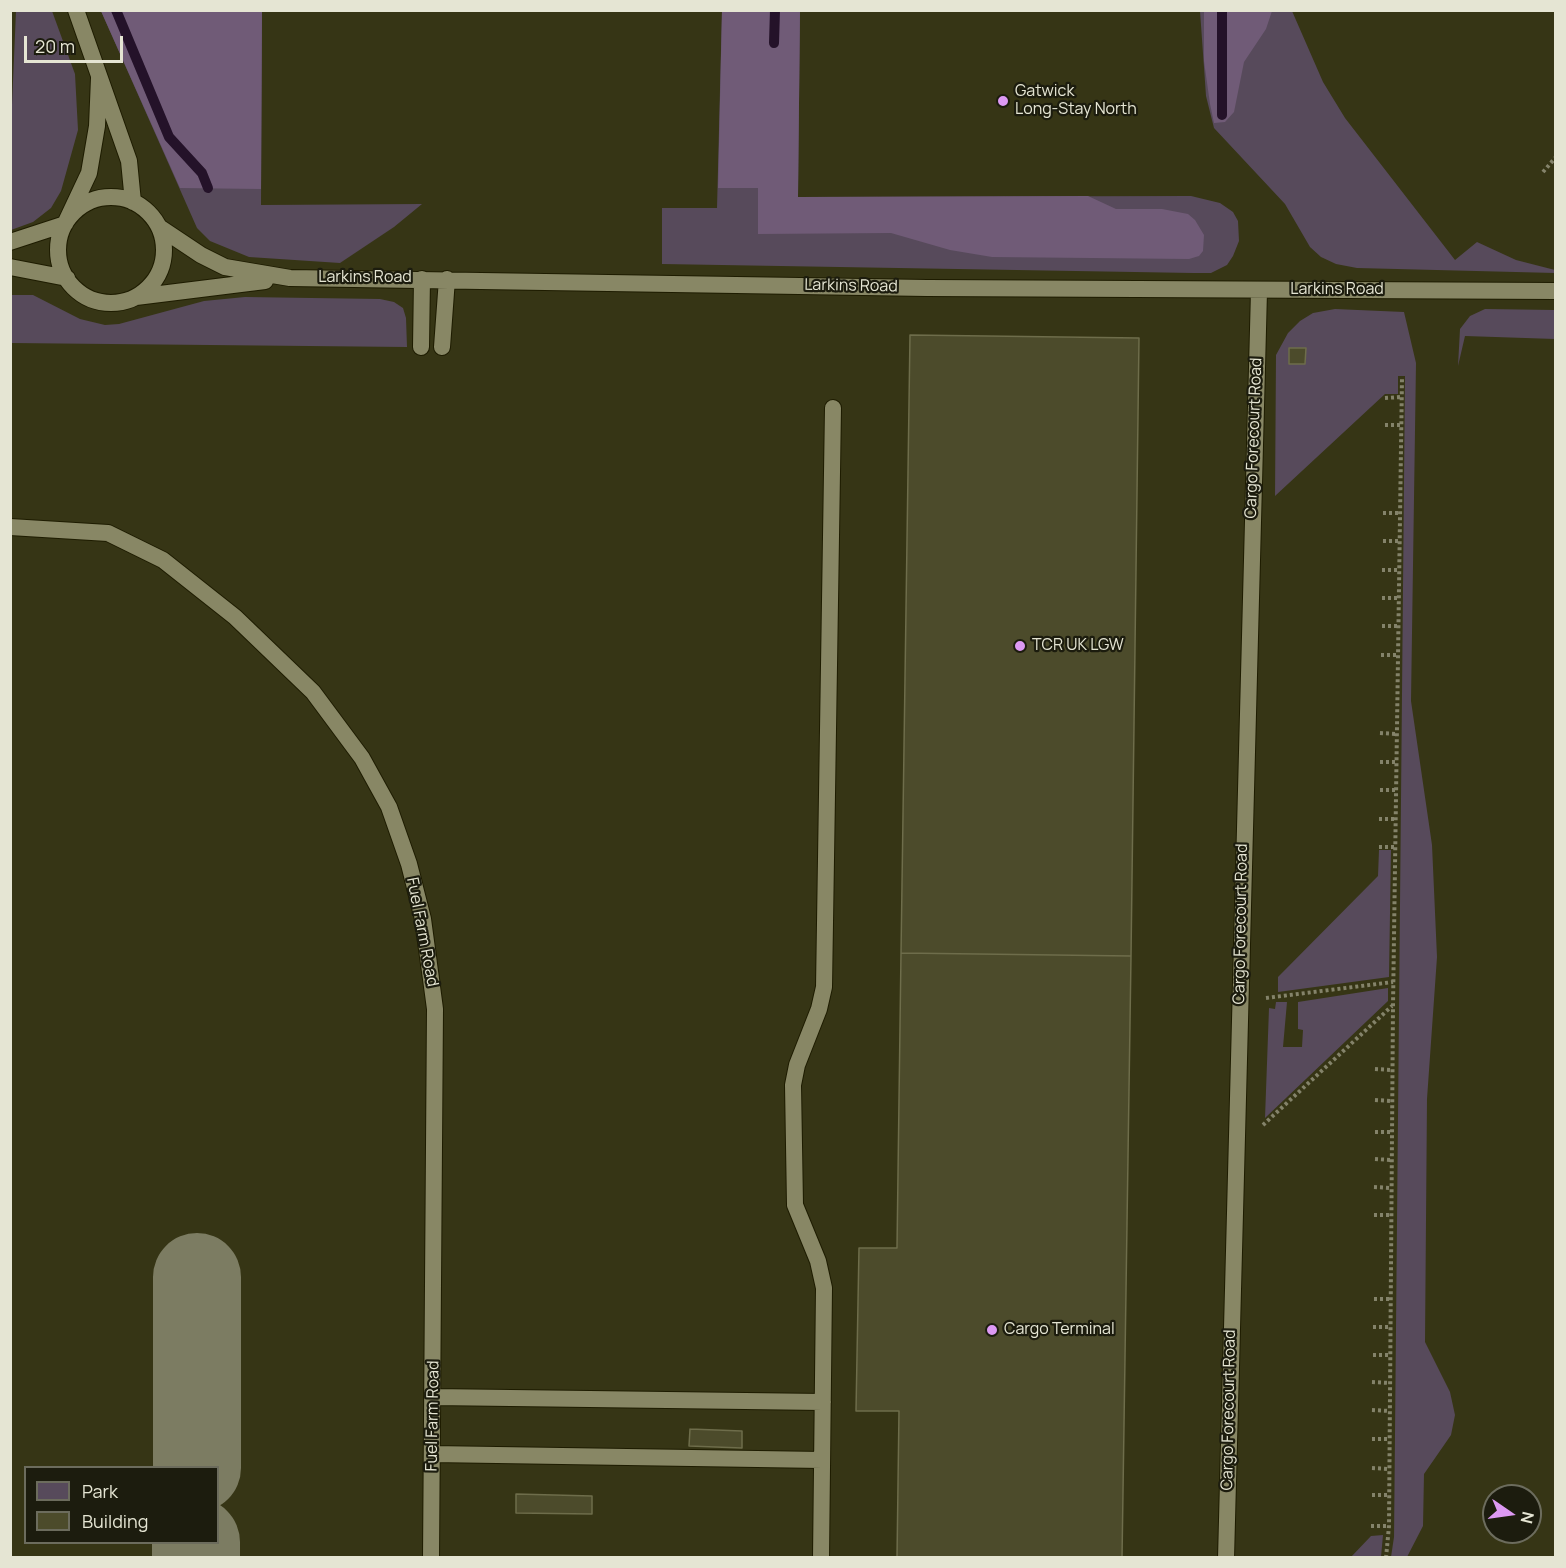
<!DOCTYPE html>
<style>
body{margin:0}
#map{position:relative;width:1566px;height:1568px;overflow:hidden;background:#363515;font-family:Manrope,sans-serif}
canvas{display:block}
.frame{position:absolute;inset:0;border:12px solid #e5e5d3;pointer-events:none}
.legend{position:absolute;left:24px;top:1466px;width:195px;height:78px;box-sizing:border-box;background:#1c1c0e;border:2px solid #6c6c5d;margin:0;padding:8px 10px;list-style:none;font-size:18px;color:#e5e5d3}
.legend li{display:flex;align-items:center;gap:12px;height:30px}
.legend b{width:30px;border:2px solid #6c6c5d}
.north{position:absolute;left:1482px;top:1484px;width:60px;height:60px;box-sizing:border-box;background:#1c1c0e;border:2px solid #6c6c5d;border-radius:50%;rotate:103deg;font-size:16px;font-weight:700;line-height:24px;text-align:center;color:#e5e5d3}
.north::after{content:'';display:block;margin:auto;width:21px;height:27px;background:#dd99f3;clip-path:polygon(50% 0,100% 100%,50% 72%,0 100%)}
.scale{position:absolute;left:24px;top:36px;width:99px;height:27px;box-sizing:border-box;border:3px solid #e5e5d3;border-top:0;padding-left:8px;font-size:18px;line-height:21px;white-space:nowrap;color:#e5e5d3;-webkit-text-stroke:4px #1c1c0e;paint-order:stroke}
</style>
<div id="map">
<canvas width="1566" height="1568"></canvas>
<div class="frame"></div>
<ul class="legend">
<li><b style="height:16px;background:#574a5b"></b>Park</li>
<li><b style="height:16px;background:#4c4b2b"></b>Building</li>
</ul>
<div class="north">N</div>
<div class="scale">20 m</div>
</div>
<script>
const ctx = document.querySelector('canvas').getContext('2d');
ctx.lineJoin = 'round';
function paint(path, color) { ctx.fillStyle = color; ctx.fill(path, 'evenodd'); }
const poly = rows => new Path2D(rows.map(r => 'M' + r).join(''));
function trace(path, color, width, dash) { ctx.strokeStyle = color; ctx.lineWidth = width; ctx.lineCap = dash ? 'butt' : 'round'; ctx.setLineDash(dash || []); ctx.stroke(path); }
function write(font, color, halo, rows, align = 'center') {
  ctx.font = font + ' Manrope,sans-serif'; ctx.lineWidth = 4.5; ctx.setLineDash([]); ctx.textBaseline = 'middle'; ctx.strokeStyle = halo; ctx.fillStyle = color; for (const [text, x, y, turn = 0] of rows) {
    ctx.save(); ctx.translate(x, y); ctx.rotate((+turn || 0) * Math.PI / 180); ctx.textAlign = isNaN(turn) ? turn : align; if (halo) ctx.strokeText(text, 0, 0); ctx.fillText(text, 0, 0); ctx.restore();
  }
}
const green = poly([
 [722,10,800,11,798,197,1191,196,1220,203,1233,212,1238,221,1239,241,1233,256,1227,265,1211,273,1193,273,662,264,662,208,717,208],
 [16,11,52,11,75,74,78,130,61,191,51,208,33,222,11,230,11,128],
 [101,11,262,11,261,205,422,204,394,227,340,263,249,257,210,241,197,228],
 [1200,11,1292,11,1323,82,1345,118,1455,260,1477,242,1516,260,1555,270,1555,273,1357,268,1336,264,1321,257,1310,247,1285,204,1214,128,1206,96],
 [10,295,33,295,80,319,105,325,119,324,204,301,245,297,380,299,394,302,403,308,406,318,407,347,11,343],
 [1335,309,1404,312,1416,363,1411,701,1432,845,1437,957,1427,1099,1425,1342,1450,1392,1455,1415,1451,1435,1424,1474,1423,1526,1407,1557,1391,1557,1394,1537,1405,376,1398,376,1398,394,1385,394,1275,496,1276,355,1288,333,1300,321,1313,313],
 [1485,309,1555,310,1555,339,1465,336,1458,366,1460,329,1470,316],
 [1379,850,1391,850,1389,977,1278,992,1278,977,1378,876],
 [1388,988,1388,1001,1265,1118,1269,1008,1275,1009,1276,1002,1287,1002,1283,1047,1302,1047,1303,1030,1298,1029,1298,1002],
 [1383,1535,1381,1557,1351,1557,1371,1536]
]);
const forest = poly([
 [101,11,262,11,261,189,180,188],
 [722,11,800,11,798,197,1088,196,1116,209,1162,209,1188,214,1195,220,1204,235,1203,251,1199,256,1189,259,992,257,950,250,891,233,758,234,758,188,718,188],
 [1204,11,1272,11,1266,29,1244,62,1234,112,1225,122,1214,123,1210,104,1204,61]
]);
const stream = poly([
 [116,10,169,137,202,173,208,188],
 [1222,10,1222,115],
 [774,43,775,10]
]);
const taxiway = poly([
 [197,1277,197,1468],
 [196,1542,196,1558]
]);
const building = poly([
 [910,335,1139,338,1131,956,901,953,910,335],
 [1289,348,1306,348,1305,364,1289,364,1289,348],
 [901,953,1131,956,1122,1558,897,1558,899,1411,856,1411,859,1248,897,1248,901,953],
 [690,1429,742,1431,742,1448,689,1446,690,1429],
 [516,1494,592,1496,592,1514,516,1513,516,1494]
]);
const path = poly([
 [1543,172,1556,157],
 [1385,398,1401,397],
 [1385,425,1401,425],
 [1383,513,1399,513],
 [1383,541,1399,541],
 [1382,570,1399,570],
 [1382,598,1399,598],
 [1382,626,1398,626],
 [1381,655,1398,655],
 [1380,733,1397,734],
 [1380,762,1396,762],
 [1380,790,1396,790],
 [1379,819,1395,819],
 [1379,847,1395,847],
 [1266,998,1393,982],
 [1375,1069,1392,1070],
 [1375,1100,1392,1101],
 [1263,1125,1392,1006],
 [1375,1132,1392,1132],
 [1375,1159,1391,1160],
 [1374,1187,1391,1188],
 [1374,1215,1391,1215],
 [1374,1299,1391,1299],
 [1373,1327,1390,1327],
 [1373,1355,1390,1355],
 [1372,1382,1390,1383],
 [1372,1410,1390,1411],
 [1372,1439,1389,1439],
 [1372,1468,1389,1469],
 [1372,1495,1389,1495],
 [1371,1526,1389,1526],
 [1386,1558,1389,1526,1393,1006,1402,378]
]);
const service = poly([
 [76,10,129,161,133,202],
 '58 250a53 53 0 1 1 106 0a53 53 0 1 1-106 0Z',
 [159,227,201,255,225,267,290,278,927,288,1556,291],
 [10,242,65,224,89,173,97,126,99,78],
 [10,267,67,278],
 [136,297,265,281],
 [421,347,422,279],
 [442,347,447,279],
 [10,527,108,533,163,560,235,617,313,692,362,758,389,807,409,864,423,919,435,1009,431,1558],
 [433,1397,823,1402],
 [432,1454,822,1460],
 [821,1558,824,1288,818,1261,795,1205,793,1085,797,1065,819,1009,824,987,833,408],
 [1226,1558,1259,291]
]);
const markers = [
 [1003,101,6,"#dd99f3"],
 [1020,646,6,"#dd99f3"],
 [992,1330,6,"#dd99f3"]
];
const poiNames = [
 ["Gatwick",1015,92],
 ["Long-Stay North",1015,110],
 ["TCR UK LGW",1032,646],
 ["Cargo Terminal",1004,1330]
];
const streetNames = [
 ["Larkins Road",365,278],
 ["Larkins Road",851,286,1],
 ["Larkins Road",1337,290],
 ["Cargo Forecourt Road",1254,438,-88],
 ["Cargo Forecourt Road",1241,924,-89],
 ["Fuel Farm Road",422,932,79],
 ["Cargo Forecourt Road",1229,1410,-89],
 ["Fuel Farm Road",433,1416,-89]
];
paint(green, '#574a5b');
paint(forest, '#705b77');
trace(stream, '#241229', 10);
trace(taxiway, '#7c7c62', 88);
paint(building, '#4c4b2b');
trace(building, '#6e6d4b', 1.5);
trace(service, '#1e1c00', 18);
trace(path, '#84836a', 4, [3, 3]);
trace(service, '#888765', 16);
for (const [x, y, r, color] of markers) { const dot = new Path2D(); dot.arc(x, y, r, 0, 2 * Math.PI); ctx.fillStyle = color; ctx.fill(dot); trace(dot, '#1c1c0e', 2); }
write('16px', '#e5e5d3', '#1c1c0e', poiNames, 'left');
write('16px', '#e5e5d3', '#1c1c0e', streetNames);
</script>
